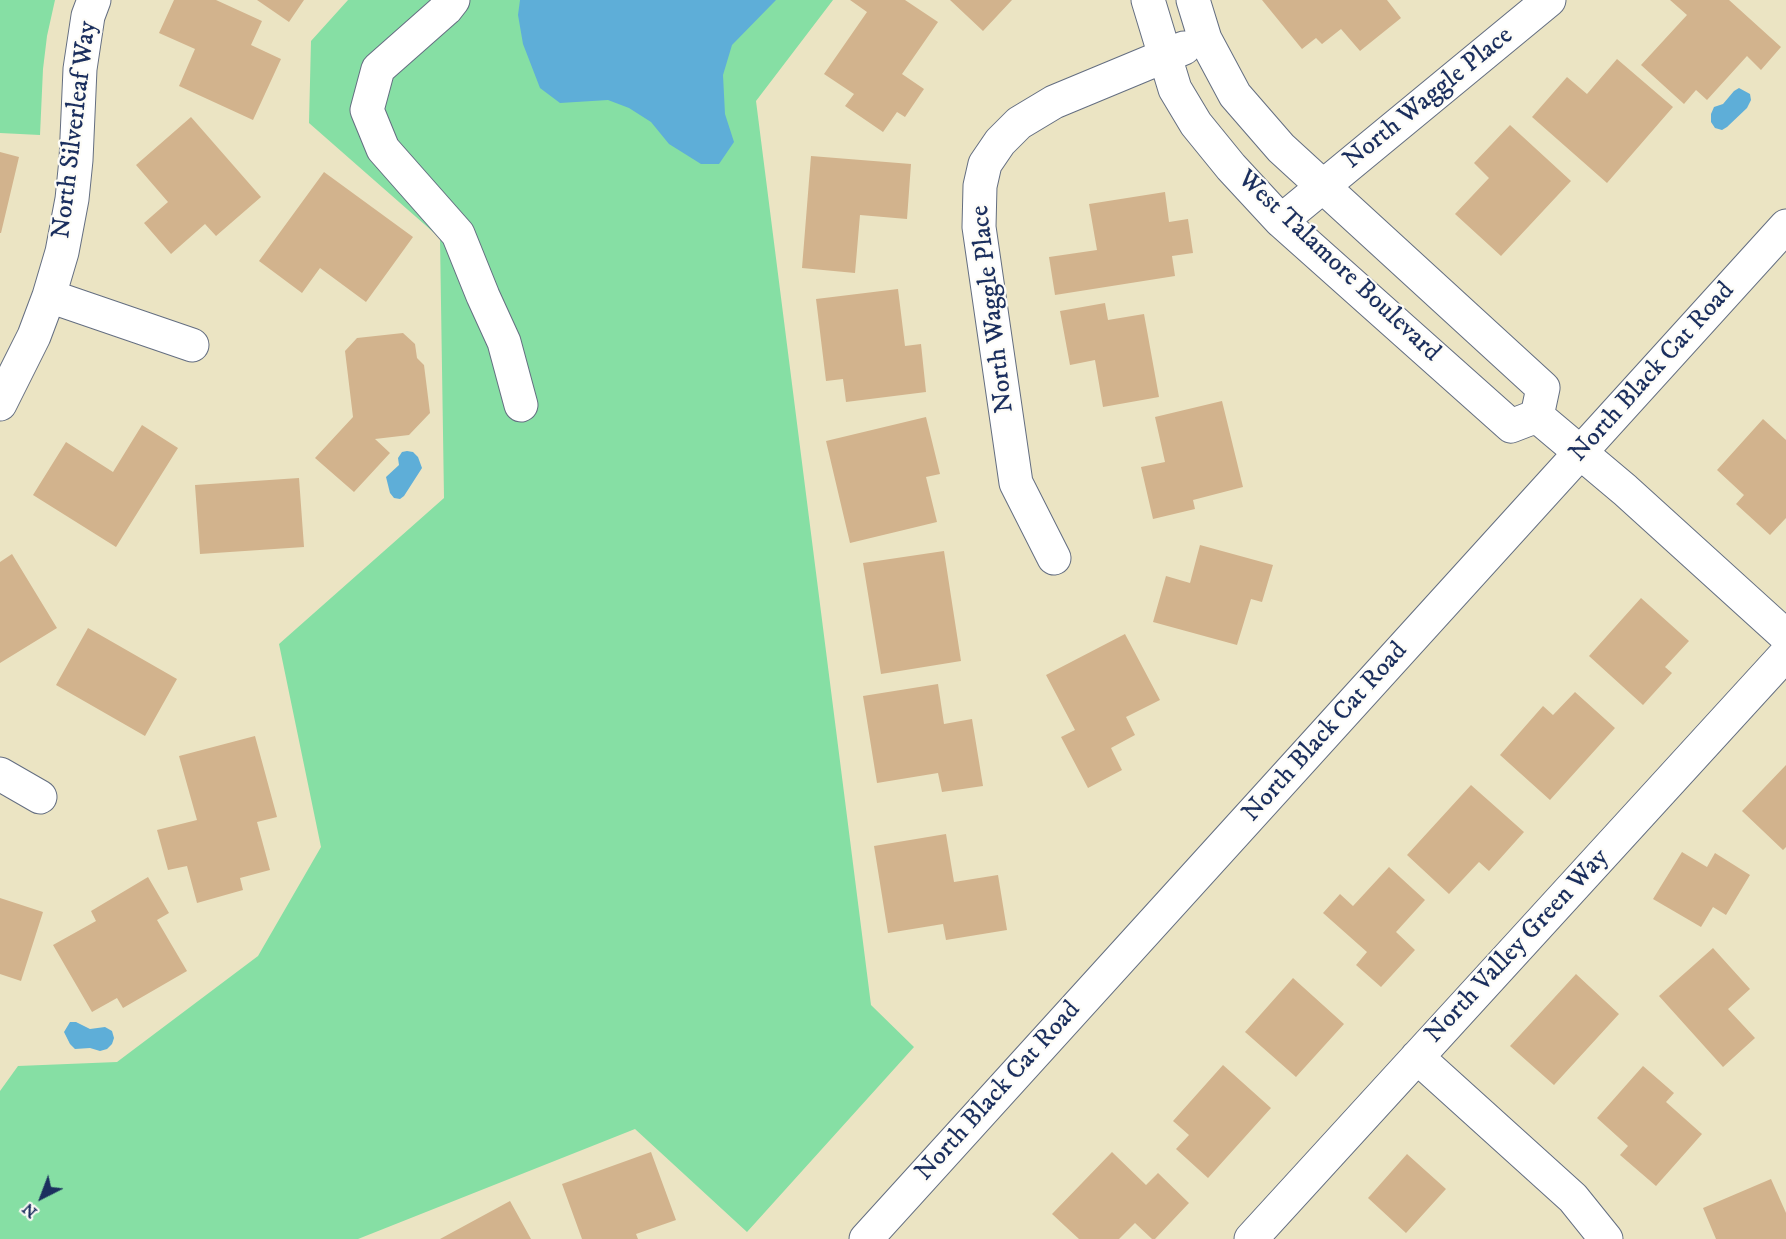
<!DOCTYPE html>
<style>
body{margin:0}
#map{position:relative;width:1786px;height:1239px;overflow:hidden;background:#ebe4c3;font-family:"IM FELL DW Pica",serif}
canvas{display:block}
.north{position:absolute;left:12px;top:1167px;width:60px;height:60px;-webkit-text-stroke:4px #fdfcf7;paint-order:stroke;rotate:222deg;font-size:16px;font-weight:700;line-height:24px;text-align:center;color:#1b2f5e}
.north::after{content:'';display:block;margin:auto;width:21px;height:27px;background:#1b2f5e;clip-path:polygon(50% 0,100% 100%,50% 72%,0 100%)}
</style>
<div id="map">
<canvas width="1786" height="1239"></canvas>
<div class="north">N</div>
</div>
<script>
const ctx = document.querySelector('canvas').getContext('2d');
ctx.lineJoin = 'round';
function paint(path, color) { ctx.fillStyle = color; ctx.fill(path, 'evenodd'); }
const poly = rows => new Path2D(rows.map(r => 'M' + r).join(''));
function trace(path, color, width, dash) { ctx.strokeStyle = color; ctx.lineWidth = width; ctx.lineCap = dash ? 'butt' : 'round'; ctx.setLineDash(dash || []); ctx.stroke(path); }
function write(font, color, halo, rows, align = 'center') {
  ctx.font = font + ' "IM FELL DW Pica",serif'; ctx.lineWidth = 4.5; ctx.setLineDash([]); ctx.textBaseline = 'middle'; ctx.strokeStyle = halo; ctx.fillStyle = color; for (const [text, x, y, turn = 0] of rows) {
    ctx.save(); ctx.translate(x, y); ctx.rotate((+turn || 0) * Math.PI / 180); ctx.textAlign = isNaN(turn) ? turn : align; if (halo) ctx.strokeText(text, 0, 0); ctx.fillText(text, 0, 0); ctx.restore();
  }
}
const green = poly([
 [0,0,55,0,47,36,43,69,40,135,0,133],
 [348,0,833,0,756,101,871,1005,914,1047,747,1232,635,1129,358,1239,0,1239,0,1091,18,1066,117,1062,258,956,321,847,279,644,444,498,440,238,309,123,311,41]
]);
const water = poly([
 [520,0,776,0,732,45,723,75,725,114,734,142,719,164,701,164,669,144,651,122,629,108,608,100,560,103,540,88,523,44,518,15],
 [1739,88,1750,94,1751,100,1747,108,1727,127,1722,130,1715,128,1711,122,1711,114,1714,107,1723,104,1734,91],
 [407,451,413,452,418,457,422,468,404,496,400,499,394,498,390,493,386,477,399,465,398,458,402,452],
 [70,1022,76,1022,90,1029,105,1027,112,1031,114,1038,112,1044,107,1049,100,1051,90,1048,75,1049,70,1044,64,1032]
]);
const building = poly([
 [174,0,216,0,262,21,251,45,281,59,253,120,179,86,195,49,159,33],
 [257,0,304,0,289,22],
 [850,0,905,0,938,22,902,74,924,89,905,117,897,112,883,132,845,106,854,94,824,74,867,12],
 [950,0,1012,0,983,31],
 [1262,0,1387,0,1401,18,1360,51,1341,29,1322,44,1316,38,1302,49],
 [1670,0,1729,0,1781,47,1761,70,1747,56,1707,100,1696,90,1684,104,1641,65,1687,15],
 [1617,59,1673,107,1607,183,1532,117,1567,77,1587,94],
 [191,117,261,197,216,236,205,224,171,254,144,223,168,202,136,165],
 [1510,125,1571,181,1501,256,1455,214,1489,178,1474,163],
 [0,152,19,157,1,233,0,233],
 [811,156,911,164,907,219,860,215,855,273,802,268],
 [324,172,413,237,366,302,320,268,302,293,259,261],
 [1165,192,1169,222,1188,219,1193,253,1172,256,1175,276,1055,295,1049,257,1097,250,1089,204],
 [898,289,905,346,921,344,926,392,846,402,843,379,826,381,816,299],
 [1105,303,1108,320,1144,314,1159,397,1103,407,1095,360,1070,365,1060,311],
 [403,333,415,344,417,358,424,365,430,413,409,435,375,439,390,453,354,492,315,458,353,417,345,351,357,338],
 [1222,401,1243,487,1193,500,1195,509,1153,519,1141,467,1165,462,1155,417],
 [926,417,940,474,926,477,937,522,850,543,826,441],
 [1763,419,1786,440,1786,518,1770,535,1736,504,1744,495,1717,470],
 [142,425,178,448,116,547,33,495,66,442,113,472],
 [299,478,304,547,200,554,195,485],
 [1200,545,1273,565,1262,602,1251,599,1237,645,1153,622,1166,576,1190,583],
 [944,551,961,661,881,674,863,563],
 [12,554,57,628,0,663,0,562],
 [1641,598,1689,641,1665,667,1672,673,1643,705,1589,656],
 [88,628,177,679,145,736,56,685],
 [1125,634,1160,700,1126,717,1135,735,1111,748,1122,770,1088,788,1061,737,1075,730,1046,675],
 [938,684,944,724,972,719,983,786,942,792,938,773,877,783,863,696],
 [1575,692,1615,728,1550,800,1500,755,1543,706,1553,715],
 [255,736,277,817,257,822,270,870,240,878,243,890,197,903,187,866,168,870,157,830,197,820,179,756],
 [1786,765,1786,847,1783,850,1742,811],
 [1471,785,1524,832,1489,871,1479,862,1449,894,1407,855],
 [946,834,954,882,998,875,1007,930,946,940,943,924,888,933,874,846],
 [1682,852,1707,867,1715,853,1750,875,1726,915,1713,907,1701,927,1653,899],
 [1389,867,1425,900,1396,932,1415,950,1381,987,1356,965,1367,952,1323,913,1340,894,1353,906],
 [148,877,169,913,157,920,187,971,123,1008,117,998,92,1012,53,945,96,921,91,911],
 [0,898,43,912,21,981,0,974],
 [1713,948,1750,989,1728,1009,1755,1038,1723,1067,1659,996],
 [1576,974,1619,1014,1554,1085,1510,1046],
 [1293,978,1344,1024,1296,1077,1245,1032],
 [1223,1065,1271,1108,1208,1178,1176,1149,1189,1135,1173,1121],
 [1643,1066,1674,1093,1666,1102,1702,1134,1656,1186,1620,1155,1628,1146,1597,1118],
 [651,1152,676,1220,636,1234,638,1239,582,1239,562,1184],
 [1112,1152,1146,1185,1158,1173,1189,1203,1155,1239,1152,1239,1135,1223,1119,1239,1079,1239,1052,1214],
 [1407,1154,1446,1189,1406,1233,1368,1198],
 [1771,1179,1786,1213,1786,1239,1716,1239,1703,1208],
 [510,1201,531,1239,440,1239]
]);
const minor = poly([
 [453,0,446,9,378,69,367,110,383,149,458,234,483,296,504,342,521,405],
 [1148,0,1175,89,1196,124,1231,167,1281,221,1511,426,1537,416,1543,388,1281,148,1235,95,1205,39,1193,0],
 [1281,221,1549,0],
 [49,296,192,345],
 [0,404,34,336,49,296,62,252,72,199,76,160,80,69,88,16,94,0],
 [1537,416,1625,490,1786,636],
 [1054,558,1016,483,979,227,980,186,985,164,1000,142,1019,123,1054,102,1184,48],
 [0,774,40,797],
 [1417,1057,1573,1198,1606,1239],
 [1251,1239,1786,654]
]);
const major = poly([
 [866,1239,1786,226]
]);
const streetNames = [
 ["North Waggle Place",1429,99,-39],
 ["North Silverleaf Way",76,130,-83],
 ["West Talamore Boulevard",1338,267,43],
 ["North Waggle Place",994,309,-97],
 ["North Black Cat Road",1653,373,-48],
 ["North Black Cat Road",1326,733,-48],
 ["North Valley Green Way",1518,947,-47],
 ["North Black Cat Road",999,1092,-48]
];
paint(green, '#86dfa4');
paint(water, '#5eaed8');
paint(building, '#d2b38d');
trace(minor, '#646e81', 35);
trace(major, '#646e81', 35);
trace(minor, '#fff', 33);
trace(major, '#fff', 33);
write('26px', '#1b2f5e', '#fdfcf7', streetNames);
</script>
